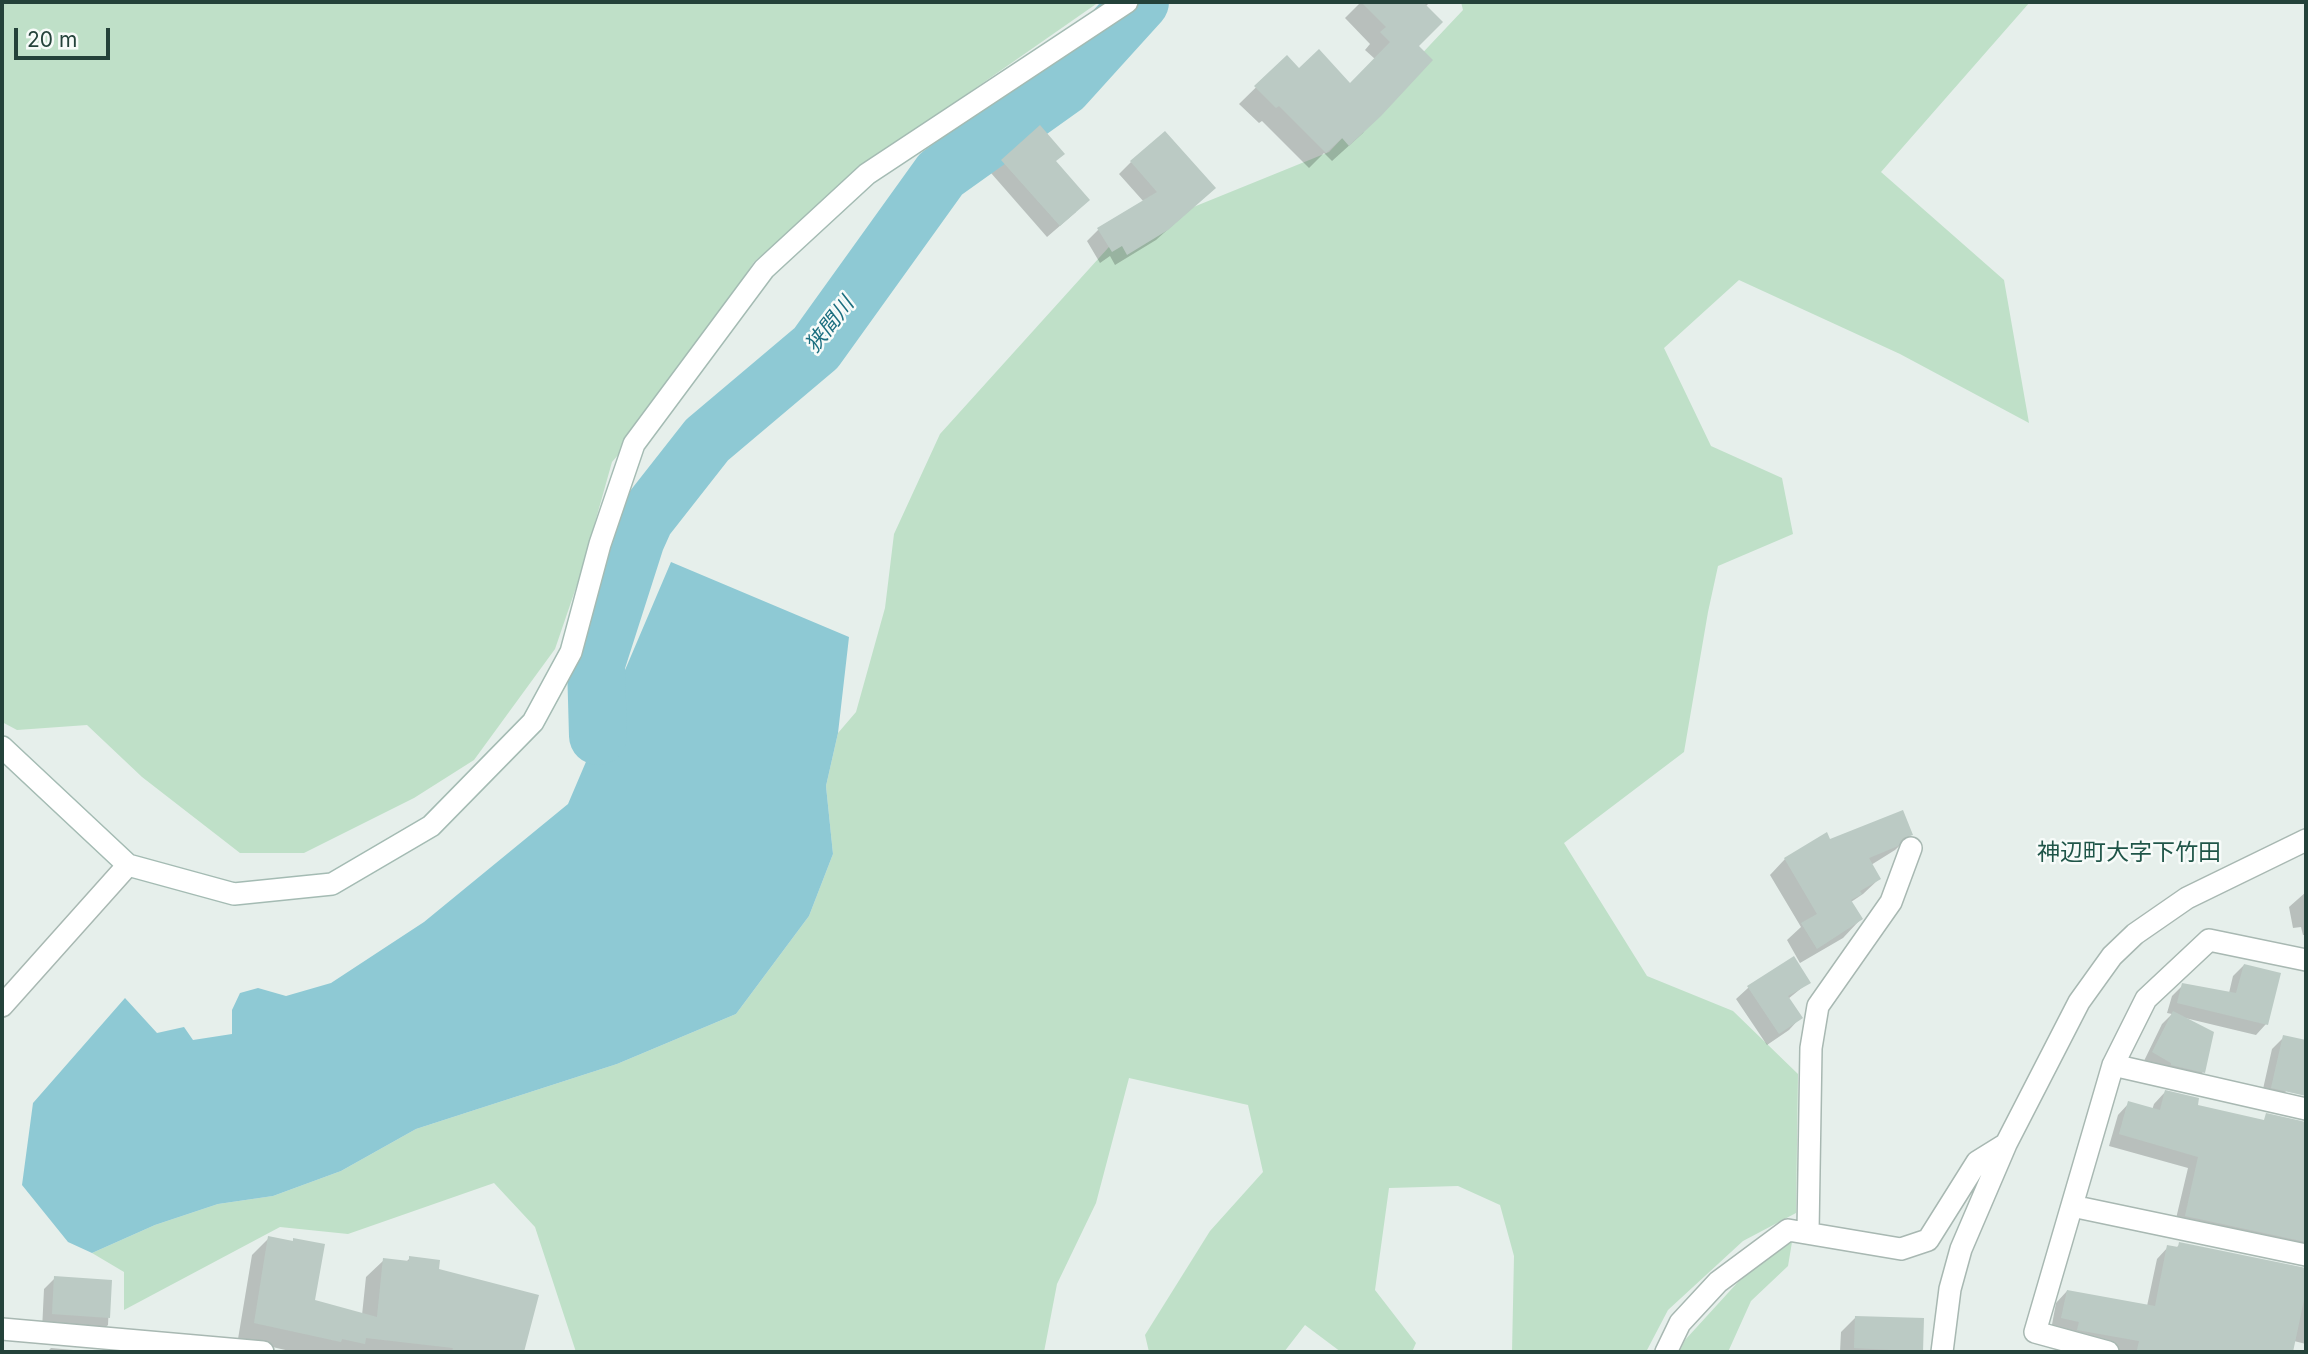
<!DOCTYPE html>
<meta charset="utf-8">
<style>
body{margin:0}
#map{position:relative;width:2308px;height:1354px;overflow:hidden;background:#e6efeb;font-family:Inter,sans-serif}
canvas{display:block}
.frame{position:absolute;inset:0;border:4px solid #24423a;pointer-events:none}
.scale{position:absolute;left:14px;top:28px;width:96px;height:32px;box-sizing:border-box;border:4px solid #24423a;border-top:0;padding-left:9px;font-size:21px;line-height:24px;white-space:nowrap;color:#24423a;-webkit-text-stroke:5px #f7fbf9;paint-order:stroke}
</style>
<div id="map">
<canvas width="2308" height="1354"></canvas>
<div class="frame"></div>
<div class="scale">20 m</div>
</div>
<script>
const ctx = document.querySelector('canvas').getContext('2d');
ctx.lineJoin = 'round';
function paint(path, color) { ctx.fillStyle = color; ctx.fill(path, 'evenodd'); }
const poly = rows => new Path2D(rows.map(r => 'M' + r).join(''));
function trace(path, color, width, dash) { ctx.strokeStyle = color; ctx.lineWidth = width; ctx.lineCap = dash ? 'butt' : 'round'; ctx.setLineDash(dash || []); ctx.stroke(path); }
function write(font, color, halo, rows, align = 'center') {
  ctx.font = font + ' Inter,"Noto Sans JP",sans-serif'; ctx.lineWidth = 5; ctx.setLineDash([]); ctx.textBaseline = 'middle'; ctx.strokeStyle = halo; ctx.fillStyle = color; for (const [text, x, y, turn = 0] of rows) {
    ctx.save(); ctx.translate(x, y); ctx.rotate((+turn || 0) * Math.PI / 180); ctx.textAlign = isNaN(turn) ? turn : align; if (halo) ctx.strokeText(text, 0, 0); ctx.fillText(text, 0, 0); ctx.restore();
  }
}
const green = poly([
 [2,2,1099,2,868,163,754,262,639,431,612,462,580,576,555,649,474,760,414,798,304,853,240,853,142,777,87,725,17,730,2,722],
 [1461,2,2030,2,1881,172,2004,280,2029,423,1900,354,1739,280,1664,348,1711,446,1782,478,1793,534,1718,566,1708,612,1684,752,1564,843,1647,976,1733,1011,1798,1074,1796,1213,1743,1241,1668,1310,1646,1352,1512,1352,1514,1256,1500,1205,1458,1186,1389,1188,1375,1290,1416,1343,1412,1352,1341,1352,1305,1325,1284,1352,1149,1352,1145,1335,1210,1231,1263,1172,1248,1105,1129,1078,1096,1203,1057,1284,1044,1352,576,1352,535,1227,494,1183,348,1234,280,1227,124,1310,124,1272,92,1253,155,1225,218,1204,273,1196,341,1171,416,1129,617,1064,736,1014,809,916,833,854,826,786,838,733,856,712,885,608,894,534,940,434,1117,238,1329,152,1463,10],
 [1793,1236,1788,1266,1751,1301,1728,1352,1679,1352,1685,1340,1738,1282]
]);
const water = poly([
 [671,562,849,637,838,733,826,786,833,854,809,916,736,1014,617,1064,416,1129,341,1171,273,1196,218,1204,155,1225,92,1253,68,1242,22,1185,33,1103,125,998,157,1033,184,1027,193,1040,232,1034,232,1010,240,993,258,988,286,996,331,983,424,922,568,804]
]);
const shadow = poly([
 [1361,2,1430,2,1425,7,1416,46,1363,133,1332,161,1324,153,1309,168,1262,121,1259,123,1239,104,1287,57,1299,70,1350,85,1375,59,1365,50,1370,44,1345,18],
 [1003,161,1076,212,1047,237,991,173],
 [1131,162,1202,199,1156,240,1115,265,1110,256,1100,263,1087,241,1098,230,1144,202,1119,174],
 [1911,835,1895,850,1871,865,1879,879,1863,894,1851,902,1859,921,1843,938,1800,963,1787,940,1801,927,1770,875,1785,859,1830,841],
 [2306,892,2306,935,2303,935,2301,927,2293,928,2289,907],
 [1794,959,1809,982,1788,999,1800,1018,1789,1030,1767,1045,1736,999,1748,988],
 [2244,965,2266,1024,2256,1035,2185,1018,2203,1072,2193,1082,2143,1063,2162,1024,2172,1014,2167,1013,2172,996,2183,985,2229,993,2233,976],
 [2284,1037,2306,1042,2306,1086,2294,1084,2284,1093,2263,1089,2272,1049],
 [2165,1092,2196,1107,2306,1132,2306,1261,2174,1227,2188,1168,2109,1146,2118,1115,2129,1103,2152,1110,2154,1104],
 [269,1238,291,1242,294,1240,312,1302,362,1315,366,1277,384,1260,406,1262,410,1258,437,1270,537,1296,522,1352,294,1352,238,1339,252,1255],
 [2180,1244,2306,1269,2306,1344,2294,1341,2291,1352,2102,1352,2051,1330,2056,1303,2067,1291,2147,1306,2157,1259,2168,1247,2175,1249],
 [55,1278,110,1281,108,1325,97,1335,42,1330,44,1289],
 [1856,1317,1911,1320,1910,1352,1840,1352,1841,1332],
 [51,1348,96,1352,47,1352]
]);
const river = poly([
 [598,736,596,664,636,539,645,519,707,440,816,348,941,174,1063,87,1140,2]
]);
const building = poly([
 [1361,2,1423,2,1443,22,1419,46,1433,60,1381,116,1349,146,1342,138,1326,153,1279,106,1276,108,1254,86,1287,55,1299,68,1319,49,1350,83,1390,42,1380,32,1386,27],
 [1040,125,1065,154,1056,161,1090,200,1060,226,1001,160],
 [1165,131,1216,188,1168,230,1127,255,1122,246,1112,252,1097,228,1157,192,1130,161],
 [1903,810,1913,835,1903,838,1898,846,1869,858,1881,879,1860,891,1862,894,1851,900,1863,919,1817,949,1801,923,1817,914,1784,858,1827,832,1830,839],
 [1794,956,1811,983,1788,996,1803,1018,1779,1034,1747,986],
 [2244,964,2281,973,2268,1025,2177,1003,2182,983,2236,993],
 [2173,1011,2214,1032,2205,1073,2171,1065,2171,1063,2152,1052],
 [2283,1035,2306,1040,2306,1096,2271,1088],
 [2165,1090,2199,1098,2198,1105,2264,1120,2266,1113,2306,1122,2306,1242,2185,1216,2198,1157,2119,1134,2128,1101,2160,1110],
 [268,1236,293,1241,293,1238,325,1244,315,1300,377,1317,383,1258,409,1261,409,1256,440,1260,439,1269,539,1295,524,1352,452,1352,453,1348,366,1338,365,1344,342,1339,341,1342,254,1323],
 [2179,1242,2306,1268,2306,1290,2293,1352,2152,1352,2137,1350,2139,1341,2077,1330,2079,1322,2061,1318,2067,1290,2155,1306,2167,1245,2178,1247],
 [54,1276,112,1280,110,1318,52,1314],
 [1855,1316,1924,1318,1923,1352,1892,1352,1892,1350,1854,1348]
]);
const street = poly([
 [2,1006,128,865],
 [2113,1065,2306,1109],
 [2072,1206,2306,1255],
 [1808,1232,1811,1048,1818,1006,1891,902,1911,848],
 [2,1329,263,1352],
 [1666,1352,1680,1323,1718,1282,1788,1230,1901,1249,1928,1240,1977,1162,2006,1144],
 [1942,1352,1950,1289,1961,1249,2006,1144,2079,1002,2112,956,2135,934,2187,898,2306,840],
 [2108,1352,2035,1332,2113,1065,2146,999,2209,940,2306,960]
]);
const secondary = poly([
 [2,747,128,865,234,894,332,884,431,826,533,722,571,652,600,544,634,444,764,269,867,174,1127,2]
]);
const waterNames = [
 ["狭間川",830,325,-52]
];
const quarterNames = [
 ["神辺町大字下竹田",2129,853]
];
paint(green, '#bfe0c8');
paint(water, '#8ec9d4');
paint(shadow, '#0003');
trace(river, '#8ec9d4', 58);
paint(building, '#bbcac4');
trace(street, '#a8b8b2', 24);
trace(secondary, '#a4bbb3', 24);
trace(street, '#fff', 21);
trace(secondary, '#fff', 21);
write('italic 21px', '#1c6f80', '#f7fbf9', waterNames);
write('23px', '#1f5548', '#f7fbf9', quarterNames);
</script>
